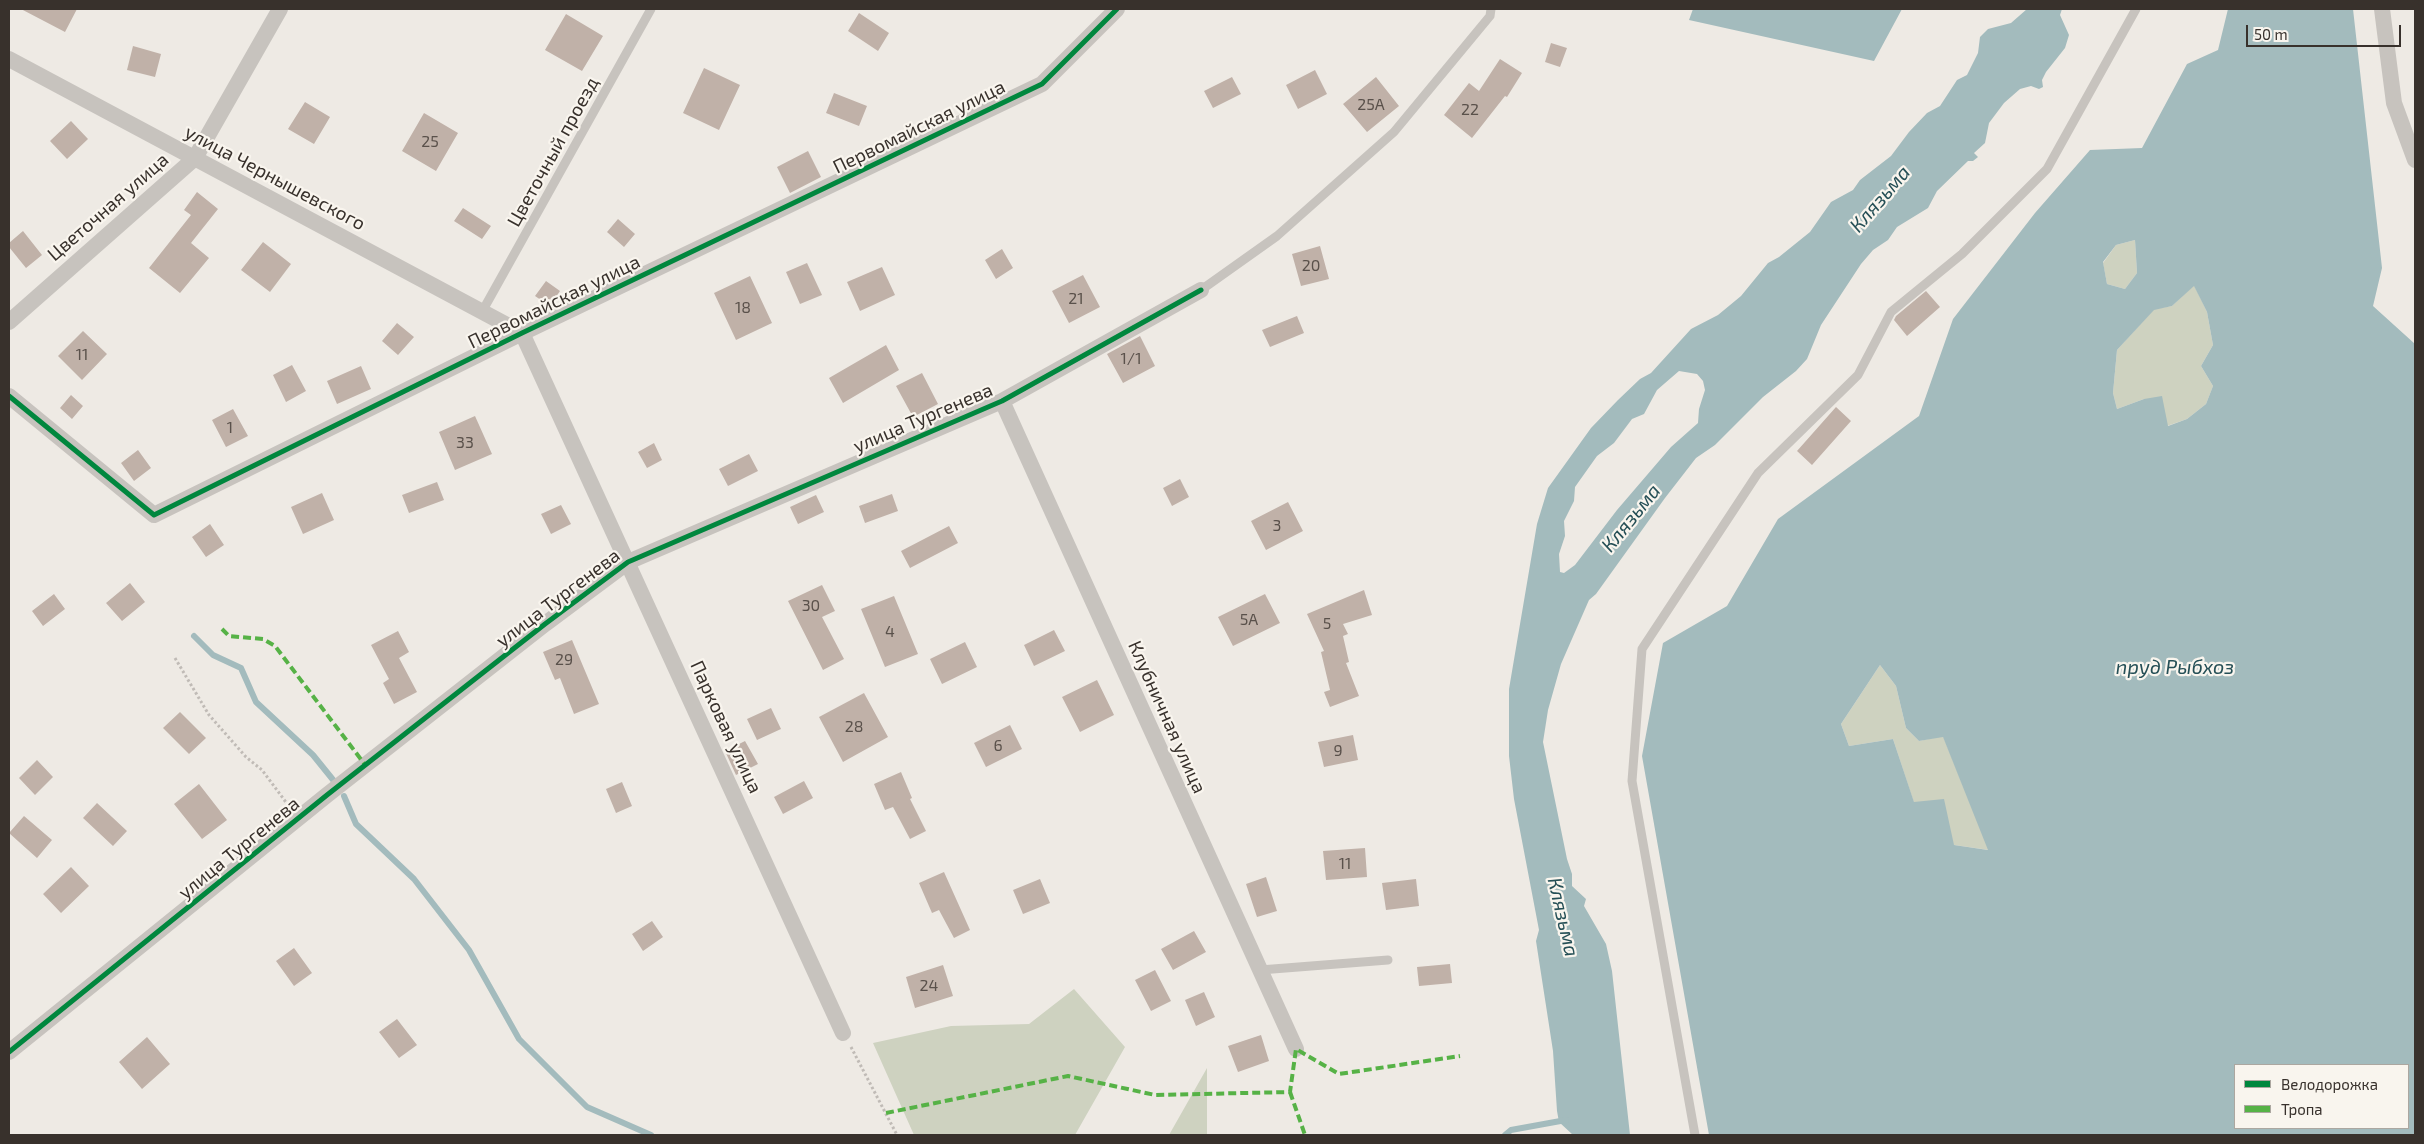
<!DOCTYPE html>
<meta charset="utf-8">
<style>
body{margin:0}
#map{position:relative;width:2424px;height:1144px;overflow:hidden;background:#eeeae4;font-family:"Exo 2",sans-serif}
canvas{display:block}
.frame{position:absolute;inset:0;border:10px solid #38312c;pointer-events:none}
.legend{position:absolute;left:2234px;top:1064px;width:175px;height:65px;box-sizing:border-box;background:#f9f5ee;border:1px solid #aca7a0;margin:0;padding:6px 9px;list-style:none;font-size:15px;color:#38312c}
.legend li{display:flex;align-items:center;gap:10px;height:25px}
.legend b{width:25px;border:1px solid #aca7a0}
.scale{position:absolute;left:2246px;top:25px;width:155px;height:22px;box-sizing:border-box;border:2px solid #38312c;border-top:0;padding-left:6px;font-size:15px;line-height:18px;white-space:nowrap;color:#38312c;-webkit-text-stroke:4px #f9f5ee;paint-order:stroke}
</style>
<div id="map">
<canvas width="2424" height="1144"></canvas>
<div class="frame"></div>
<ul class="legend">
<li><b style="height:6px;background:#00873e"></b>Велодорожка</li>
<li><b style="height:6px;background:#56b246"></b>Тропа</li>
</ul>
<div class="scale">50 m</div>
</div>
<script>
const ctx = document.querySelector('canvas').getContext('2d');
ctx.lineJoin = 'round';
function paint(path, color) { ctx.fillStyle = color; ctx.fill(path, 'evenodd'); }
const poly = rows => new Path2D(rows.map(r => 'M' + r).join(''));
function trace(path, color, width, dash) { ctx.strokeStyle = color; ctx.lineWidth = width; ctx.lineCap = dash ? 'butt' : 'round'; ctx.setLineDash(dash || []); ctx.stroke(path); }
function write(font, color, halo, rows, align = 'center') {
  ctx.font = font + ' "Exo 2",sans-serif'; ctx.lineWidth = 4.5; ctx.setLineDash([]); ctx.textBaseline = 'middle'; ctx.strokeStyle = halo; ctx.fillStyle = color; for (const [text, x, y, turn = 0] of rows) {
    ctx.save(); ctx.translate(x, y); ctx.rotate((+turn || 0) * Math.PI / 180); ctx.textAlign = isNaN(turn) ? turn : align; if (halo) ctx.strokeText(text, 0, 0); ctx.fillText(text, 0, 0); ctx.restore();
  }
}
const green = poly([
 [2135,240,2137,273,2125,289,2107,284,2103,263,2116,245],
 [2194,285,2207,312,2213,345,2201,366,2213,386,2206,404,2187,419,2167,426,2144,399,2117,409,2113,393,2117,350,2154,309,2172,306],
 [1880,665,1896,686,1906,728,1919,741,1943,736,1989,850,1954,845,1914,803,1893,739,1849,746,1841,724],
 [1074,989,1125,1047,1075,1135,914,1135,873,1043,951,1026,1029,1024],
 [1207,1068,1207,1135,1169,1135]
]);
const water = poly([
 [1693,9,1902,9,1874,61,1689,20],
 [2027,9,2062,9,2060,15,2069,35,2065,48,2046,72,2042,80,2043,87,2039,89,2031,86,2020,89,2004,103,1989,123,1985,143,1974,153,1978,157,1973,161,1968,161,1937,191,1928,208,1897,227,1888,240,1873,250,1861,264,1821,325,1807,359,1796,371,1763,397,1715,445,1696,458,1665,498,1596,594,1589,600,1561,664,1548,710,1543,742,1567,859,1572,874,1572,886,1586,899,1584,906,1606,944,1612,971,1630,1135,1573,1135,1559,1122,1557,1111,1553,1051,1536,941,1539,930,1514,799,1509,756,1509,689,1537,524,1548,488,1591,428,1618,400,1640,379,1651,373,1691,329,1718,315,1741,296,1768,263,1779,257,1810,232,1831,202,1853,190,1860,180,1891,156,1909,132,1927,113,1940,106,1957,80,1967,75,1978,53,1980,37,1988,29,2011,23],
 [1679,371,1697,374,1703,381,1705,390,1699,409,1698,423,1671,447,1617,510,1575,565,1564,573,1560,572,1559,554,1565,536,1564,521,1574,501,1575,487,1597,456,1614,443,1632,419,1644,414,1657,390],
 [2228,9,2353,9,2382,268,2373,306,2415,344,2415,1135,1709,1135,1642,756,1663,643,1727,606,1778,519,1919,416,1953,319,2035,213,2090,150,2142,148,2187,64,2218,50],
 [2135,240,2137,273,2125,289,2107,284,2103,262,2116,245],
 [2194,286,2207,312,2213,345,2201,366,2213,386,2206,404,2187,419,2168,426,2162,396,2144,399,2117,409,2113,393,2117,350,2154,310,2172,306],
 [1880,665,1896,686,1906,728,1919,741,1943,737,1988,850,1954,845,1944,799,1914,802,1893,739,1849,746,1841,724],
 [2235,1065,2408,1065,2408,1128,2235,1128]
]);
const stream = poly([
 [194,636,213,655,241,668,256,702,313,755,334,781],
 [344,796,356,824,414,879,469,950,519,1039,587,1107,651,1135],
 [1505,1135,1511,1130,1566,1120]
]);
const building = poly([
 [21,9,77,9,65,32],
 [859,13,889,33,878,51,848,31],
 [566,14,603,36,582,71,545,50],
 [1551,43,1567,48,1560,67,1545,62],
 [133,46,161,54,155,77,127,70],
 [1500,59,1522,73,1507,97,1505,96,1472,138,1444,115,1469,83,1479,91],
 [704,68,740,85,719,130,683,113],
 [1315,70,1327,94,1298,109,1286,85],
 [1232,77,1241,94,1213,108,1204,91],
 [1376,77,1399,106,1367,132,1343,104],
 [834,93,867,106,859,126,826,113],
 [305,102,330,117,314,144,288,129],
 [424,113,458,133,436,171,402,151],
 [71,121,88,139,67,159,50,141],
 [808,151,821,177,790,193,777,167],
 [197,192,218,209,191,243,209,258,180,293,149,268,191,215,184,210],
 [463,208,491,226,482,239,454,221],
 [618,219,635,234,624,247,607,232],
 [23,231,42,255,26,268,9,247,9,243],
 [263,242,291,264,270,292,241,270],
 [1320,246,1329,279,1301,286,1292,254],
 [1002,249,1013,268,996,279,985,260],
 [807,263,822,295,800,304,786,272],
 [882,267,895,295,860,311,847,282],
 [1083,275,1100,307,1069,323,1052,291],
 [750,276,772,323,736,340,714,293],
 [546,281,560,291,550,306,535,296],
 [1926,291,1940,307,1907,336,1894,320,1896,316],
 [1297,316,1304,333,1270,347,1262,330],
 [397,323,414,337,398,355,382,341],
 [83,331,107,354,82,380,58,356],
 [1140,336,1155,366,1123,383,1107,354],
 [886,345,899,370,843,403,829,378],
 [292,365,306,391,286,402,273,375],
 [361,366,371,389,337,404,327,381],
 [922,373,938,404,913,417,896,386],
 [71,395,83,406,72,419,60,408],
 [1836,407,1851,421,1812,465,1797,451],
 [233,409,248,436,226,447,212,420],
 [475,416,492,454,455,470,439,432],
 [654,443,662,460,647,468,638,452],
 [138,450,151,468,134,481,121,463],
 [749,454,758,471,728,486,719,469],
 [1180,479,1189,497,1172,506,1163,488],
 [437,482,444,500,409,513,402,495],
 [322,493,334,520,303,534,291,507],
 [892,494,898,511,865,523,859,506],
 [816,495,824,512,798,524,790,507],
 [1288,502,1303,531,1266,550,1251,521],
 [561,505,571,524,551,534,541,514],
 [210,524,224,545,206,557,192,537],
 [949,526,958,543,910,568,901,551],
 [130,583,145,602,122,621,106,603],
 [822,585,835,611,822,617,844,659,823,670,788,601],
 [1364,590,1372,615,1343,624,1348,634,1343,636,1349,662,1346,663,1359,696,1330,707,1324,692,1330,690,1321,652,1324,651,1307,614],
 [54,594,65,609,43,626,32,611],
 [1265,594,1280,623,1233,646,1218,617],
 [894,596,918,654,885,667,861,609],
 [1054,630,1065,651,1034,666,1024,645],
 [398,631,409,652,399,658,417,692,394,704,383,683,389,679,371,645],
 [572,640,599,704,574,714,560,678,555,680,543,652],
 [965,642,977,667,942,684,930,659],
 [1097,680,1114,715,1080,732,1062,697],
 [864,693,888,737,843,762,819,717],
 [771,708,781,729,757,740,747,719],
 [180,712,206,738,189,754,163,728],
 [1010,725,1022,749,986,767,974,743],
 [1353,735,1358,760,1324,767,1318,742],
 [745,741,758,764,736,775,725,751],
 [37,760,53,777,35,795,19,778],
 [901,772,912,798,910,799,926,831,910,839,893,807,885,810,874,784],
 [804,781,813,798,783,814,774,797],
 [622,782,632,806,616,813,606,789],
 [199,784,227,820,202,839,174,804],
 [97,803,127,831,113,846,83,818],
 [24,816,52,840,37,858,9,833],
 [1365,848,1367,877,1326,880,1323,851],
 [71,867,89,886,61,913,43,894],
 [944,872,970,930,954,938,939,910,932,913,919,883],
 [1266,877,1277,911,1257,917,1246,884],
 [1040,879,1050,903,1023,914,1013,890],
 [1416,879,1419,906,1386,910,1382,883],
 [652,921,663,937,643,951,632,934],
 [1194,931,1206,952,1173,970,1161,949],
 [294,948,312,973,294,986,276,961],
 [1450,964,1452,983,1419,986,1417,967],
 [943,965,953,996,915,1008,906,977],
 [1155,970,1171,1001,1151,1011,1135,980],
 [1204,992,1215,1017,1196,1026,1185,1000],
 [397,1019,417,1045,399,1058,379,1032],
 [1261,1035,1269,1061,1238,1072,1228,1046],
 [147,1037,170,1064,142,1089,119,1062]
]);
const path = poly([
 [175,658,209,715,246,757,262,770,288,805],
 [851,1047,897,1135]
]);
const lane = poly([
 [1201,290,1277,236,1394,132,1490,16,1491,9],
 [483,310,651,9],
 [1260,970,1388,960],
 [1695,1135,1632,781,1642,649,1758,473,1858,375,1891,312,1962,254,2047,169,2136,9]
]);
const street = poly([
 [2382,9,2394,103,2415,160],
 [9,59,522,333],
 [9,322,195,158,280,9],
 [522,333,843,1033],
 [9,396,154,515,522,333,1042,84,1117,9],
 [1002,401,1296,1049],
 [9,1052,327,795,545,624,628,562,1002,401,1201,290]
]);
const quiet = poly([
 [222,629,229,636,263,639,275,646,366,766],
 [1290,1092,1305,1135],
 [886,1113,1068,1076,1155,1095,1290,1092,1296,1049,1339,1074,1460,1056]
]);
const cycleway = poly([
 [9,396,154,515,522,333,1042,84,1117,9],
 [9,1052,327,795,545,624,628,562,1002,401,1201,290]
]);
const numberNames = [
 ["25А",1371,105],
 ["22",1470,110],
 ["25",430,142],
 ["20",1311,266],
 ["21",1076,299],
 ["18",743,308],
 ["11",82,355],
 ["1/1",1131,359],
 ["1",230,428],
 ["33",465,443],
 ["3",1277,526],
 ["30",811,606],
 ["5А",1249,620],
 ["5",1327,624],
 ["4",890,632],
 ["29",564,660],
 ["28",854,727],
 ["6",998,746],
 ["9",1338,751],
 ["11",1345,864],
 ["24",929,986]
];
const streetNames = [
 ["Первомайская улица",919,127,-26],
 ["Цветочный проезд",553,152,-61],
 ["улица Чернышевского",275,178,28],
 ["Цветочная улица",108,207,-41],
 ["Первомайская улица",554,302,-26],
 ["улица Тургенева",923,418,-23],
 ["улица Тургенева",558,598,-37],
 ["Клубничная улица",1167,717,66],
 ["Парковая улица",726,727,65],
 ["улица Тургенева",239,848,-39]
];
const waterNames = [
 ["Клязьма",1880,199,-49],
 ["Клязьма",1631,518,-51],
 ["пруд Рыбхоз",2175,667],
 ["Клязьма",1563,917,77]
];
paint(green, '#ced2c0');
paint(water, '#a3bbbd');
trace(stream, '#a3bbbd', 6);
paint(building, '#c0b1a8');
trace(path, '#c0bbb6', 3, [2.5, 2.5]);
trace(lane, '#c7c3be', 9);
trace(street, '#c7c3be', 16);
trace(quiet, '#56b246', 4, [8, 4]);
trace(cycleway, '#00873e', 5);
write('16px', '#5a514b', null, numberNames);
write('19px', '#38312c', '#f9f5ee', streetNames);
write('italic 20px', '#254f56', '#f9f5ee', waterNames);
</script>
